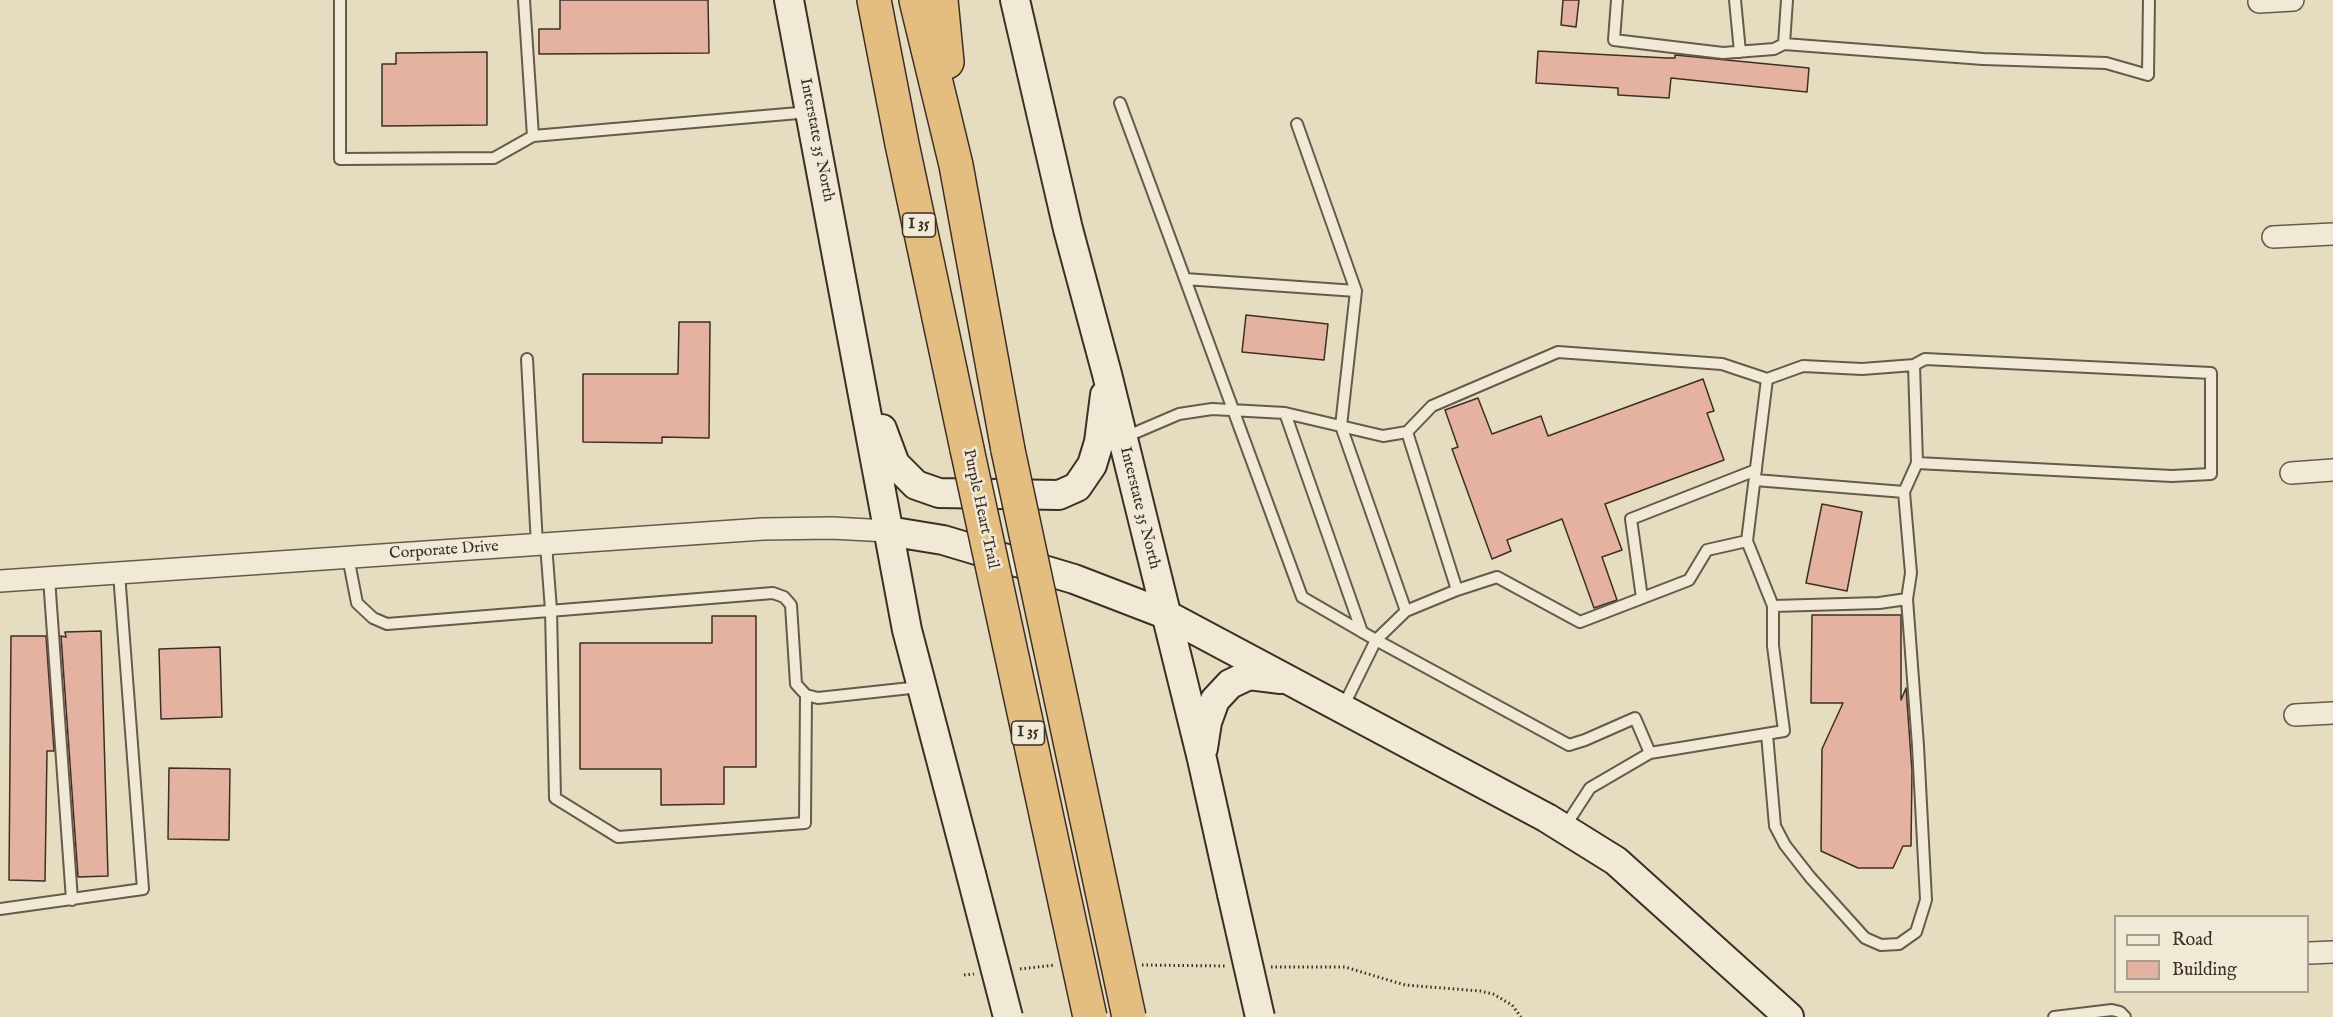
<!DOCTYPE html>
<style>
body{margin:0}
#map{position:relative;width:2333px;height:1017px;overflow:hidden;background:#e6ddc0;font-family:"IM FELL English",serif}
canvas{display:block}
.legend{position:absolute;left:2114px;top:915px;width:195px;height:78px;box-sizing:border-box;background:#efe9d6;border:2px solid #a89e90;margin:0;padding:8px 10px;list-style:none;font-size:18px;color:#3d2e26}
.legend li{display:flex;align-items:center;gap:12px;height:30px}
.legend b{width:30px;border:2px solid #a89e90}
</style>
<div id="map">
<canvas width="2333" height="1017"></canvas>
<ul class="legend">
<li><b style="height:8px;background:#efe9d6"></b>Road</li>
<li><b style="height:16px;background:#e5b2a1"></b>Building</li>
</ul>
</div>
<script>
const ctx = document.querySelector('canvas').getContext('2d');
ctx.lineJoin = 'round';
function paint(path, color) { ctx.fillStyle = color; ctx.fill(path, 'evenodd'); }
const poly = rows => new Path2D(rows.map(r => 'M' + r).join(''));
function trace(path, color, width, dash) { ctx.strokeStyle = color; ctx.lineWidth = width; ctx.lineCap = dash ? 'butt' : 'round'; ctx.setLineDash(dash || []); ctx.stroke(path); }
function write(font, color, halo, rows, align = 'center') {
  ctx.font = font + ' "IM FELL English",serif'; ctx.lineWidth = 5; ctx.setLineDash([]); ctx.textBaseline = 'middle'; ctx.strokeStyle = halo; ctx.fillStyle = color; for (const [text, x, y, turn = 0] of rows) {
    ctx.save(); ctx.translate(x, y); ctx.rotate((+turn || 0) * Math.PI / 180); ctx.textAlign = isNaN(turn) ? turn : align; if (halo) ctx.strokeText(text, 0, 0); ctx.fillText(text, 0, 0); ctx.restore();
  }
}
const building = poly([
 [560,0,708,0,709,53,539,54,539,29,560,29,560,0],
 [1563,0,1579,0,1576,27,1561,25,1563,0],
 [1538,51,1667,58,1675,58,1675,55,1809,68,1807,92,1671,78,1669,98,1618,95,1618,88,1536,83,1538,51],
 [487,52,487,125,382,126,382,64,396,64,396,53,487,52],
 [1246,315,1328,324,1324,360,1242,352,1246,315],
 [679,322,710,322,709,438,662,437,662,443,583,442,583,374,678,374,679,322],
 [1703,379,1714,411,1707,413,1724,460,1605,504,1622,550,1602,557,1617,600,1594,608,1562,519,1507,540,1511,551,1492,559,1452,449,1458,447,1445,410,1478,398,1492,434,1541,416,1548,436,1703,379],
 [1822,504,1862,512,1847,591,1806,583,1822,504],
 [1812,615,1901,615,1901,700,1906,688,1912,771,1911,846,1903,846,1893,868,1858,868,1821,851,1822,749,1843,703,1811,703,1812,615],
 [712,616,756,616,756,767,724,767,724,804,661,805,661,769,580,769,580,643,712,643,712,616],
 [101,631,108,876,78,877,61,636,66,637,65,632,101,631],
 [11,636,46,636,54,751,47,751,45,881,9,880,11,636],
 [220,647,222,717,161,719,159,649,220,647],
 [169,768,230,769,229,840,168,839,169,768]
]);
const path = poly([
 [1142,965,1226,966],
 [1271,967,1345,967,1405,985,1480,991,1493,994,1512,1005,1521,1017],
 [1020,969,1055,965],
 [964,975,974,974]
]);
const service = poly([
 [340,0,340,159,494,158,533,136,810,112],
 [524,0,533,136],
 [1617,0,1614,40,1723,53,1774,49,1784,44,1787,0],
 [1735,0,1740,52],
 [1784,44,1983,59,2106,63,2148,75,2149,0],
 [1120,103,1185,279],
 [1297,124,1356,291],
 [527,359,537,545],
 [1767,379,1803,366,1862,369,1914,365,1925,359,2211,373,2211,474,2172,476,1917,463,1914,365],
 [1285,413,1362,632],
 [1407,432,1457,590],
 [1123,438,1179,414,1212,409,1285,413,1383,436,1407,432,1432,406,1558,352,1722,364,1767,379,1747,541,1773,606,1773,646,1784,731,1650,753],
 [1755,480,1904,492,1911,573,1907,599],
 [1904,492,1917,463],
 [546,544,551,610,555,798,618,837,805,823,806,695],
 [348,557,357,603,373,618,387,624,773,593,784,597,791,605,796,684,806,695,818,698,920,687],
 [49,578,72,900],
 [1642,598,1631,519,1756,470],
 [1406,611,1341,426,1356,291,1185,279,1302,597,1376,640,1569,745,1585,740,1635,718,1650,753,1590,788,1564,828],
 [1343,707,1376,640,1406,611,1457,590,1497,577,1580,622,1689,580,1707,550,1747,541],
 [1767,734,1775,826,1785,845,1810,877,1865,938,1881,945,1899,944,1916,932,1926,900,1918,746,1907,599,1879,603,1773,606],
 [0,909,143,889,119,573],
 [2054,1017,2112,1010,2120,1012,2125,1017]
]);
const minor = poly([
 [2259,2,2293,0],
 [2273,237,2333,234],
 [2291,473,2333,470],
 [0,581,763,529,832,528,888,531],
 [2295,715,2333,713],
 [2310,953,2333,952]
]);
const secondary = poly([
 [789,0,907,630,971,874],
 [1015,0,1068,229,1107,374,1202,759,1232,894],
 [882,429,895,464,916,485,939,493,1059,495,1077,487,1092,465,1099,442,1105,395],
 [888,531,943,540,1074,579,1165,614,1547,818,1616,861,1789,1017],
 [1203,748,1207,722,1215,700,1230,684,1249,675,1281,679]
]);
const motorway = poly([
 [874,0,902,144,967,449],
 [916,0,956,165,1008,450],
 [941,0,947,62]
]);
const secondaryBridge = poly([
 [971,874,1008,1017],
 [1232,894,1260,1017]
]);
const motorwayBridge = poly([
 [967,449,1090,1017],
 [1008,450,1129,1017]
]);
const shields = [
 [919,225,33],
 [1028,733,33]
];
const shieldNames = [
 ["I 35",919,225],
 ["I 35",1028,733]
];
const streetNames = [
 ["Interstate 35 North",816,140,79],
 ["Interstate 35 North",1139,508,76],
 ["Purple Heart Trail",980,509,78],
 ["Corporate Drive",444,551,-4]
];
paint(building, '#e5b2a1');
trace(building, '#3d2e26', 1.5);
trace(service, '#675a4c', 14);
trace(minor, '#675a4c', 24);
trace(secondary, '#3d2e26', 32);
trace(motorway, '#3d2e26', 36);
trace(path, '#3d2e26', 3, [1.5, 3]);
trace(service, '#efe9d6', 10);
trace(minor, '#efe9d6', 21);
trace(secondary, '#efe9d6', 28);
trace(motorway, '#e3be80', 33);
trace(secondaryBridge, '#3d2e26', 32, []);
trace(motorwayBridge, '#3d2e26', 36, []);
trace(secondaryBridge, '#efe9d6', 28);
trace(motorwayBridge, '#e3be80', 33);
for (const [x, y, w] of shields) { const box = new Path2D(); box.roundRect(x - w / 2, y - 12, w, 24, 4.5); ctx.fillStyle = '#efe9d6'; ctx.fill(box); trace(box, '#3d2e26', 1.5); }
write('bold 15px', '#3d2e26', null, shieldNames);
write('16px', '#3d2e26', '#efe9d6', streetNames);
</script>
